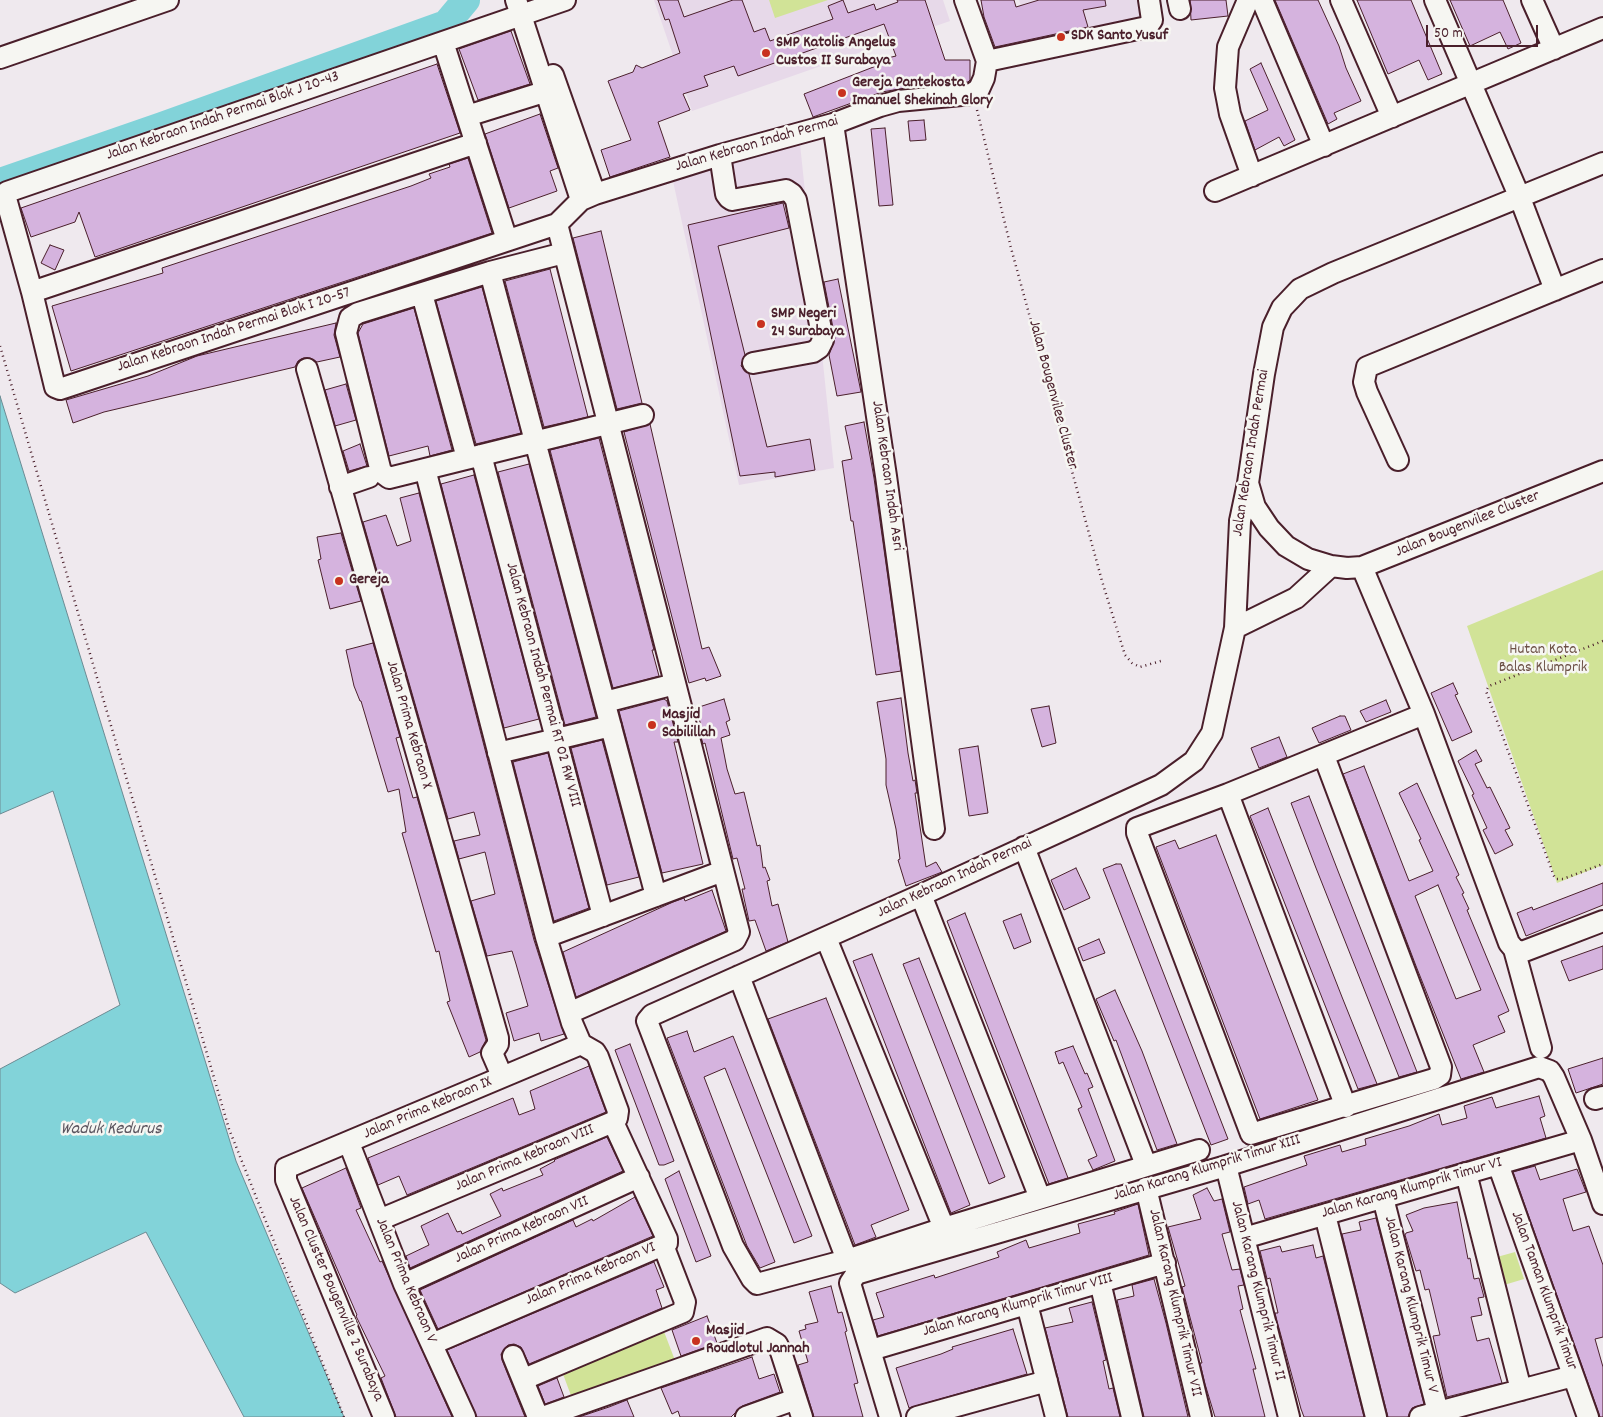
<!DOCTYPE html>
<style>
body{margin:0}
#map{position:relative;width:1603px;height:1417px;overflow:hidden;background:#efe9ee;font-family:Dekko,sans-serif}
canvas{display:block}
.scale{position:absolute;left:1426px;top:25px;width:112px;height:22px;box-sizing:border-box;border:2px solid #4a1f2b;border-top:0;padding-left:6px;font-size:15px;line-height:18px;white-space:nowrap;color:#4a1f2b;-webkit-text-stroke:4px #f6f6f2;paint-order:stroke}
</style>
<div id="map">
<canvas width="1603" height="1417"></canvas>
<div class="scale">50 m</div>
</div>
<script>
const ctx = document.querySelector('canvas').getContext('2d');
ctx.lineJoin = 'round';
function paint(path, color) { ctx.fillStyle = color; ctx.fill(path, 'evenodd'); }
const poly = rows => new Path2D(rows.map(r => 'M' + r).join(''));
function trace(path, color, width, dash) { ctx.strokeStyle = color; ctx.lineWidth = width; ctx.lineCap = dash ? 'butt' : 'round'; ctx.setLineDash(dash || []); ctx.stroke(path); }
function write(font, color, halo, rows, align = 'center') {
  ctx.font = font + ' Dekko,sans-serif'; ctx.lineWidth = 5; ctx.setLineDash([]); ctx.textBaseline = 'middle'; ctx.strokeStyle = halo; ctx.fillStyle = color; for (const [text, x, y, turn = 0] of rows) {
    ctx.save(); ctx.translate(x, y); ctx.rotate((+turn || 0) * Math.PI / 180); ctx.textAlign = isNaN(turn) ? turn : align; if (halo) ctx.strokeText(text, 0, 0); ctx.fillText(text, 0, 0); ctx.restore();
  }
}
const built = poly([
 [654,0,943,0,950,21,692,111],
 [1019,0,1144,0,1147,24,1035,51],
 [800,144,834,468,739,485,673,181]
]);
const green = poly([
 [769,0,828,0,775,18],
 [1603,570,1603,865,1557,883,1467,626],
 [1515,1252,1524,1279,1504,1285,1497,1257],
 [663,1329,676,1363,573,1401,560,1366]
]);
const water = poly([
 [0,396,236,1161,344,1417,244,1417,146,1232,15,1293,0,1283,0,1069,120,1005,53,791,0,814,0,396]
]);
const river = poly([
 [0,182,162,126,446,24,466,0]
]);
const building = poly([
 [658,0,678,0,684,17,733,0,742,0,754,32,765,28,770,41,833,19,828,6,843,0,848,13,874,4,876,10,898,2,897,0,925,0,945,60,970,60,970,80,968,82,911,87,882,92,813,117,804,94,876,66,875,61,896,56,884,24,738,76,734,66,704,76,708,86,683,94,690,110,658,122,670,157,610,177,601,150,631,140,608,81,633,72,636,65,642,68,680,53,669,19,665,20,658,0],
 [981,0,1014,0,1016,7,1039,0,1105,0,1106,6,1083,10,1088,27,995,47,984,17,981,0],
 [1190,0,1226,0,1228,16,1191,20,1190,0],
 [1275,0,1318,0,1339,46,1346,68,1361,101,1334,113,1337,119,1328,124,1275,0],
 [1357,0,1411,0,1442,74,1428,80,1419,60,1388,74,1357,0],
 [1450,0,1503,0,1521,43,1508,49,1500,32,1470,46,1450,0],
 [511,31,530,84,478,100,459,49,511,31],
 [1261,63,1295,140,1284,146,1279,137,1255,150,1245,121,1268,110,1250,69,1261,63],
 [437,64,460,133,95,257,79,212,75,222,31,237,21,208,437,64],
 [540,114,558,168,550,171,557,191,509,208,485,134,540,114],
 [924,120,926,140,910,141,908,121,924,120],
 [885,128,893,205,879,206,871,129,885,128],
 [468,158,492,233,71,371,52,306,163,273,162,268,411,186,431,178,429,174,450,167,449,164,468,158],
 [783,203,789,228,718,246,745,355,741,366,749,374,767,447,810,439,815,470,775,477,775,472,740,476,688,225,783,203],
 [601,231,642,403,617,409,573,238,601,231],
 [50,245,64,250,55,270,41,263,50,245],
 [550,269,588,417,544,427,505,281,550,269],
 [838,279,861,392,837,396,829,355,835,338,824,282,838,279],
 [482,287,521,433,476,444,436,301,482,287],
 [414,308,452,450,430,456,428,446,389,456,358,333,363,324,414,308],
 [336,323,334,335,340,357,317,362,310,358,304,358,298,361,295,367,104,412,73,423,66,400,148,376,197,356,336,323],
 [346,384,356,420,335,426,325,390,346,384],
 [864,422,874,478,901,671,876,675,853,521,851,521,842,461,852,459,845,426,864,422],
 [650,424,702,649,709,647,721,676,706,681,705,678,689,683,624,432,650,424],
 [599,438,654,650,652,650,659,676,613,688,550,450,599,438],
 [360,444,367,466,349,471,343,451,360,444],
 [529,464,596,717,565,725,498,472,529,464],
 [474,475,539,719,504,728,441,484,474,475],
 [419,493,534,940,564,1034,541,1041,539,1033,514,1041,506,1013,528,1006,516,964,512,951,487,956,471,901,495,894,485,852,459,859,454,841,480,835,474,812,448,819,363,522,386,515,397,546,411,541,400,498,419,493],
 [341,533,361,601,330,609,318,560,321,559,317,537,341,533],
 [373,643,400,737,396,738,413,798,417,797,486,1040,480,1052,469,1057,447,1002,450,1001,439,951,436,952,402,833,406,832,399,789,388,792,361,701,360,701,354,686,346,650,373,643],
 [1453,683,1458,694,1455,695,1472,732,1452,741,1431,693,1453,683],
 [901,698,908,753,913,781,915,780,917,793,915,793,926,867,936,862,942,872,906,886,898,860,900,859,896,829,886,785,886,759,877,702,901,698],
 [664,699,667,701,678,742,674,742,703,864,662,873,619,711,664,699],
 [724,699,730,720,726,722,730,735,721,738,727,769,735,794,744,792,757,846,760,845,763,868,765,867,770,880,767,881,772,906,778,904,788,942,766,951,755,920,749,921,742,889,745,889,737,858,733,859,705,743,703,744,699,730,702,729,696,708,724,699],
 [1386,700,1391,712,1366,722,1360,711,1386,700],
 [1049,706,1056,743,1042,747,1031,709,1049,706],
 [1340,716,1345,716,1351,730,1319,743,1312,728,1340,716],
 [1279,737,1287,757,1259,768,1251,748,1279,737],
 [602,740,639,877,607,885,571,748,602,740],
 [978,746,988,813,969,816,959,749,978,746],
 [1476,750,1482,761,1475,764,1487,788,1490,787,1510,828,1505,830,1513,845,1495,854,1483,830,1487,828,1472,795,1474,794,1458,761,1476,750],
 [548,753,589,908,554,921,513,762,548,753],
 [1364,766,1409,881,1433,871,1419,840,1421,839,1399,793,1417,783,1459,875,1456,877,1464,893,1462,894,1469,909,1467,910,1509,1011,1498,1016,1505,1032,1473,1045,1484,1072,1461,1079,1416,966,1343,774,1364,766],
 [1438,885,1481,990,1456,999,1415,896,1438,885],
 [1309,796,1338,871,1417,1072,1399,1077,1316,868,1291,803,1309,796],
 [1268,808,1342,997,1377,1084,1358,1089,1270,866,1250,816,1268,808],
 [1216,835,1318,1100,1260,1119,1156,847,1175,840,1179,849,1216,835],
 [1116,864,1121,864,1228,1139,1211,1145,1103,869,1116,864],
 [1076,868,1090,898,1064,910,1051,880,1076,868],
 [1603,883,1603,905,1526,936,1517,913,1532,907,1533,910,1603,883],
 [712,890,726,931,576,997,563,952,673,902,684,898,685,901,712,890],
 [965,913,1034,1090,1068,1178,1049,1184,969,978,947,921,965,913],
 [1021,914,1031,942,1014,949,1003,921,1021,914],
 [1099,939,1105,953,1083,961,1078,948,1099,939],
 [1603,946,1603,969,1569,981,1561,961,1603,946],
 [872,954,970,1205,951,1213,853,961,872,954],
 [919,958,1005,1177,989,1184,903,964,919,958],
 [1115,990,1142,1051,1177,1144,1157,1150,1116,1040,1114,1041,1096,999,1115,990],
 [826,998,909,1210,871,1225,876,1237,855,1245,768,1019,826,998],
 [687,1031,694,1052,733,1036,812,1236,794,1243,725,1068,704,1077,775,1262,760,1268,747,1246,667,1038,687,1031],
 [630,1044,674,1161,664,1165,659,1165,615,1050,630,1044],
 [1073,1046,1085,1074,1087,1073,1093,1087,1088,1089,1115,1161,1093,1170,1088,1160,1097,1156,1078,1109,1082,1107,1063,1062,1059,1064,1055,1052,1073,1046],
 [1603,1058,1603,1084,1576,1093,1568,1069,1603,1058],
 [589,1066,606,1112,407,1195,399,1176,378,1185,368,1158,513,1098,519,1115,535,1109,530,1091,589,1066],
 [1539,1096,1545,1116,1540,1118,1546,1138,1265,1219,1259,1200,1248,1204,1244,1187,1307,1165,1304,1156,1340,1145,1342,1152,1366,1145,1365,1139,1409,1126,1439,1114,1442,1125,1467,1118,1464,1106,1492,1097,1496,1108,1539,1096],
 [607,1137,623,1171,410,1268,406,1256,429,1245,421,1226,448,1213,457,1232,461,1231,462,1234,501,1216,490,1194,502,1188,503,1191,543,1175,540,1169,555,1161,554,1160,607,1137],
 [1535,1166,1540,1180,1577,1169,1586,1192,1563,1199,1573,1231,1589,1226,1603,1265,1603,1337,1595,1339,1603,1367,1603,1417,1600,1417,1513,1172,1535,1166],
 [346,1168,361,1208,356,1210,380,1262,382,1261,452,1417,396,1417,381,1378,385,1376,356,1316,357,1315,302,1188,346,1168],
 [679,1171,711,1256,696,1262,665,1179,679,1171],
 [1207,1188,1214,1201,1222,1199,1230,1232,1222,1234,1232,1270,1240,1269,1244,1285,1238,1286,1243,1309,1240,1310,1256,1369,1253,1369,1265,1417,1215,1417,1205,1384,1200,1363,1202,1363,1182,1287,1185,1286,1168,1227,1201,1219,1193,1195,1207,1188],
 [635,1197,653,1236,438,1329,420,1290,573,1220,576,1227,592,1219,593,1221,635,1197],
 [1457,1202,1468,1259,1470,1258,1474,1279,1479,1278,1484,1297,1478,1298,1482,1315,1471,1317,1477,1341,1489,1338,1502,1383,1447,1397,1433,1336,1440,1335,1429,1289,1425,1290,1420,1270,1416,1271,1405,1235,1406,1233,1413,1231,1406,1215,1424,1208,1457,1202],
 [1138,1204,1149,1255,878,1336,873,1320,884,1317,876,1293,934,1275,935,1278,999,1257,997,1252,1026,1240,1029,1248,1080,1233,1078,1224,1115,1214,1114,1212,1138,1204],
 [1376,1218,1424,1404,1412,1408,1408,1417,1388,1417,1342,1234,1361,1230,1359,1222,1376,1218],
 [1313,1245,1316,1258,1323,1256,1364,1417,1304,1417,1301,1409,1277,1321,1275,1313,1278,1313,1270,1278,1267,1279,1260,1251,1280,1246,1282,1252,1313,1245],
 [654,1262,664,1287,656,1290,662,1308,529,1364,521,1347,514,1344,508,1345,501,1354,502,1360,525,1417,477,1417,447,1350,654,1262],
 [1154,1279,1166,1323,1188,1417,1144,1417,1117,1300,1134,1296,1132,1285,1154,1279],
 [831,1286,838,1313,842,1312,847,1331,845,1332,858,1383,854,1384,863,1417,814,1417,798,1365,808,1362,799,1331,806,1329,805,1325,818,1322,809,1292,831,1286],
 [1092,1302,1106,1360,1103,1361,1109,1389,1113,1388,1120,1417,1068,1417,1045,1328,1073,1322,1069,1308,1092,1302],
 [707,1316,717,1343,681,1356,672,1330,707,1316],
 [1013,1329,1027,1374,909,1408,896,1368,941,1354,953,1349,952,1347,1013,1329],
 [752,1357,759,1379,774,1374,780,1392,742,1406,731,1417,680,1417,678,1411,672,1414,661,1388,752,1357],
 [557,1378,564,1397,545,1404,538,1386,557,1378],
 [627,1400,634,1417,579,1417,609,1407,627,1400]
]);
const path = poly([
 [977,110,1011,248,1102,581,1125,655,1132,663,1140,667,1161,661],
 [0,346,229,1129,344,1417],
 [1603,641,1489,686,1486,691,1554,876,1556,879,1563,879,1603,864]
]);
const minor = poly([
 [516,0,581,200],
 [565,0,7,192,5,195,32,292,55,387,60,389,557,224,581,200,595,194,720,155,833,124,880,106,898,101,972,94,979,89,984,78,987,61,965,0],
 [1178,0,1180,9],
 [1248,0,1228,47,1225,88,1230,114,1252,176],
 [1262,0,1324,146],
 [1341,0,1392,117],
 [1435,0,1520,198,1555,290],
 [1532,0,1554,49],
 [443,42,507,240],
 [0,58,168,0],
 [987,61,1147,27,1152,20,1149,0],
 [553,75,595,194],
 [467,116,544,92],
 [833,124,886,476,934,829],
 [720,155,726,194,729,198,732,200,786,190,792,194,796,200,823,340,819,348,813,352,753,363],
 [1215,191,1603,28],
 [557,224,739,932,735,940,569,1013],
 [564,253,490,272,358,313,350,318,346,333,381,472,389,478,643,415],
 [490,272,656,896],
 [32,292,476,143],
 [422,294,467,458],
 [307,369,498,1038,498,1044,492,1053,502,1076],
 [481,455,603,916],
 [1398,460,1367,392,1364,382,1367,367,1603,270],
 [425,469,546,937,572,1023,581,1044,595,1052,598,1057,618,1111,617,1118,613,1122],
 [1248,483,1255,507,1269,528,1286,546,1308,559,1331,566,1347,568,1362,567,1603,471],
 [340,487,369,477],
 [1362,567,1424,714,1509,943,1514,949,1522,952,1603,921],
 [1235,628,1296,598,1331,566],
 [605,702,675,684],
 [498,753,611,726],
 [1324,756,1441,1067,1440,1075,1434,1079,1251,1134,1137,833,1137,828,1228,794,1424,714],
 [1228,794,1346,1107],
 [1024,847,1146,1165],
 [921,895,1040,1198],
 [546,937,723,871],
 [826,938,944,1228],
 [1514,949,1541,1048],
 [739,976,847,1260],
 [1595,1099,1603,1097],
 [613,1122,667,1239,667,1243,663,1245],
 [349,1143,404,1284,465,1417],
 [1199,1150,944,1228,847,1260,757,1284,752,1279,733,1246,647,1021,652,1015,921,895,1161,785,1194,761,1212,733,1235,628,1240,521,1248,483,1264,374,1273,327,1282,308,1300,289,1333,273,1603,163],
 [1498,1164,1588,1417],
 [1226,1166,1289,1417],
 [1466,1173,1521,1390],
 [1146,1188,1201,1417],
 [1383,1198,1438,1412],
 [1325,1215,1376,1417],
 [379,1220,613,1122],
 [1244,1238,1581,1140],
 [1100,1282,1132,1417],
 [404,1284,639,1177],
 [1027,1304,1056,1417],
 [432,1344,663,1245,685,1302,683,1312,524,1379],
 [871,1350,1165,1263],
 [513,1356,538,1417],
 [384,1417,286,1180,286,1168,581,1044],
 [543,1417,767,1338,777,1344,781,1352,802,1417],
 [746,1417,796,1399],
 [890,1417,850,1283,856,1274,1226,1166,1539,1067,1550,1071,1554,1077,1581,1140,1603,1204],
 [917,1417,1047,1381],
 [1420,1417,1573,1376]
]);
const markers = [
 [1061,37,5,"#c8321e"],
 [766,53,5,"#c8321e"],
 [842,93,5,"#c8321e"],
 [761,324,5,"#c8321e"],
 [339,581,5,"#c8321e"],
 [652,725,5,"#c8321e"],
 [696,1341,5,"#c8321e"]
];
const poiNames = [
 ["SDK Santo Yusuf",1071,37],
 ["SMP Katolis Angelus",776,44],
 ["Custos II Surabaya",776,62],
 ["Gereja Pantekosta",852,84],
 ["Imanuel Shekinah Glory",852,102],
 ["SMP Negeri",771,315],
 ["24 Surabaya",771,333],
 ["Gereja",349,581],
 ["Masjid",662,716],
 ["Sabilillah",662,734],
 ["Masjid",706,1332],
 ["Roudlotul Jannah",706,1350]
];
const streetNames = [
 ["Jalan Kebraon Indah Permai Blok J 20-43",223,117,-19],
 ["Jalan Kebraon Indah Permai",757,145,-16],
 ["Jalan Kebraon Indah Permai Blok I 20-57",234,331,-18],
 ["Jalan Bougenvilee Cluster",1052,395,75],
 ["Jalan Kebraon Indah Permai",1252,453,-81],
 ["Jalan Kebraon Indah Asri",886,476,82],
 ["Jalan Bougenvilee Cluster",1468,525,-22],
 ["Jalan Kebraon Indah Permai RT 02 RW VIII",542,685,75],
 ["Jalan Prima Kebraon X",408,725,74],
 ["Jalan Kebraon Indah Permai",955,879,-25],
 ["Jalan Prima Kebraon IX",428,1109,-23],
 ["Jalan Prima Kebraon VIII",525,1159,-23],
 ["Jalan Karang Klumprik Timur XIII",1207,1169,-17],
 ["Jalan Karang Klumprik Timur VI",1412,1189,-16],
 ["Jalan Prima Kebraon VII",522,1231,-24],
 ["Jalan Prima Kebraon VI",591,1275,-23],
 ["Jalan Prima Kebraon V",405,1281,67],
 ["Jalan Karang Klumprik Timur II",1257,1291,76],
 ["Jalan Taman Klumprik Timur",1543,1291,70],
 ["Jalan Cluster Bougenville 2 Surabaya",335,1299,67],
 ["Jalan Karang Klumprik Timur VII",1174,1303,77],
 ["Jalan Karang Klumprik Timur V",1410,1305,76],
 ["Jalan Karang Klumprik Timur VIII",1018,1306,-16]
];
const parkNames = [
 ["Hutan Kota",1543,651],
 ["Balas Klumprik",1543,669]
];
const waterNames = [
 ["Waduk Kedurus",111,1131]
];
paint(built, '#e7d9e9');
paint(green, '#d1e397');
paint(water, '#82d3d9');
trace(water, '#6c8b93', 1);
trace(river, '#82d3d9', 28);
paint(building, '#d5b3de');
trace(building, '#4a1f2b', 1);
trace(minor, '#4a1f2b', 24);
trace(path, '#4a1f2b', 2.5, [1, 4]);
trace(minor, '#f6f6f2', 20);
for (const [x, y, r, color] of markers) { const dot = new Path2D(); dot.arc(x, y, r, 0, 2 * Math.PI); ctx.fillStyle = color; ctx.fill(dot); trace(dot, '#f6f6f2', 2); }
write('bold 16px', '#4a1f2b', '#f6f6f2', poiNames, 'left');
write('16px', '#4a1f2b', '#f6f6f2', streetNames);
write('16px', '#6c5046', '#f6f6f2', parkNames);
write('italic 18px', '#5b555f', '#f6f6f2', waterNames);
</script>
